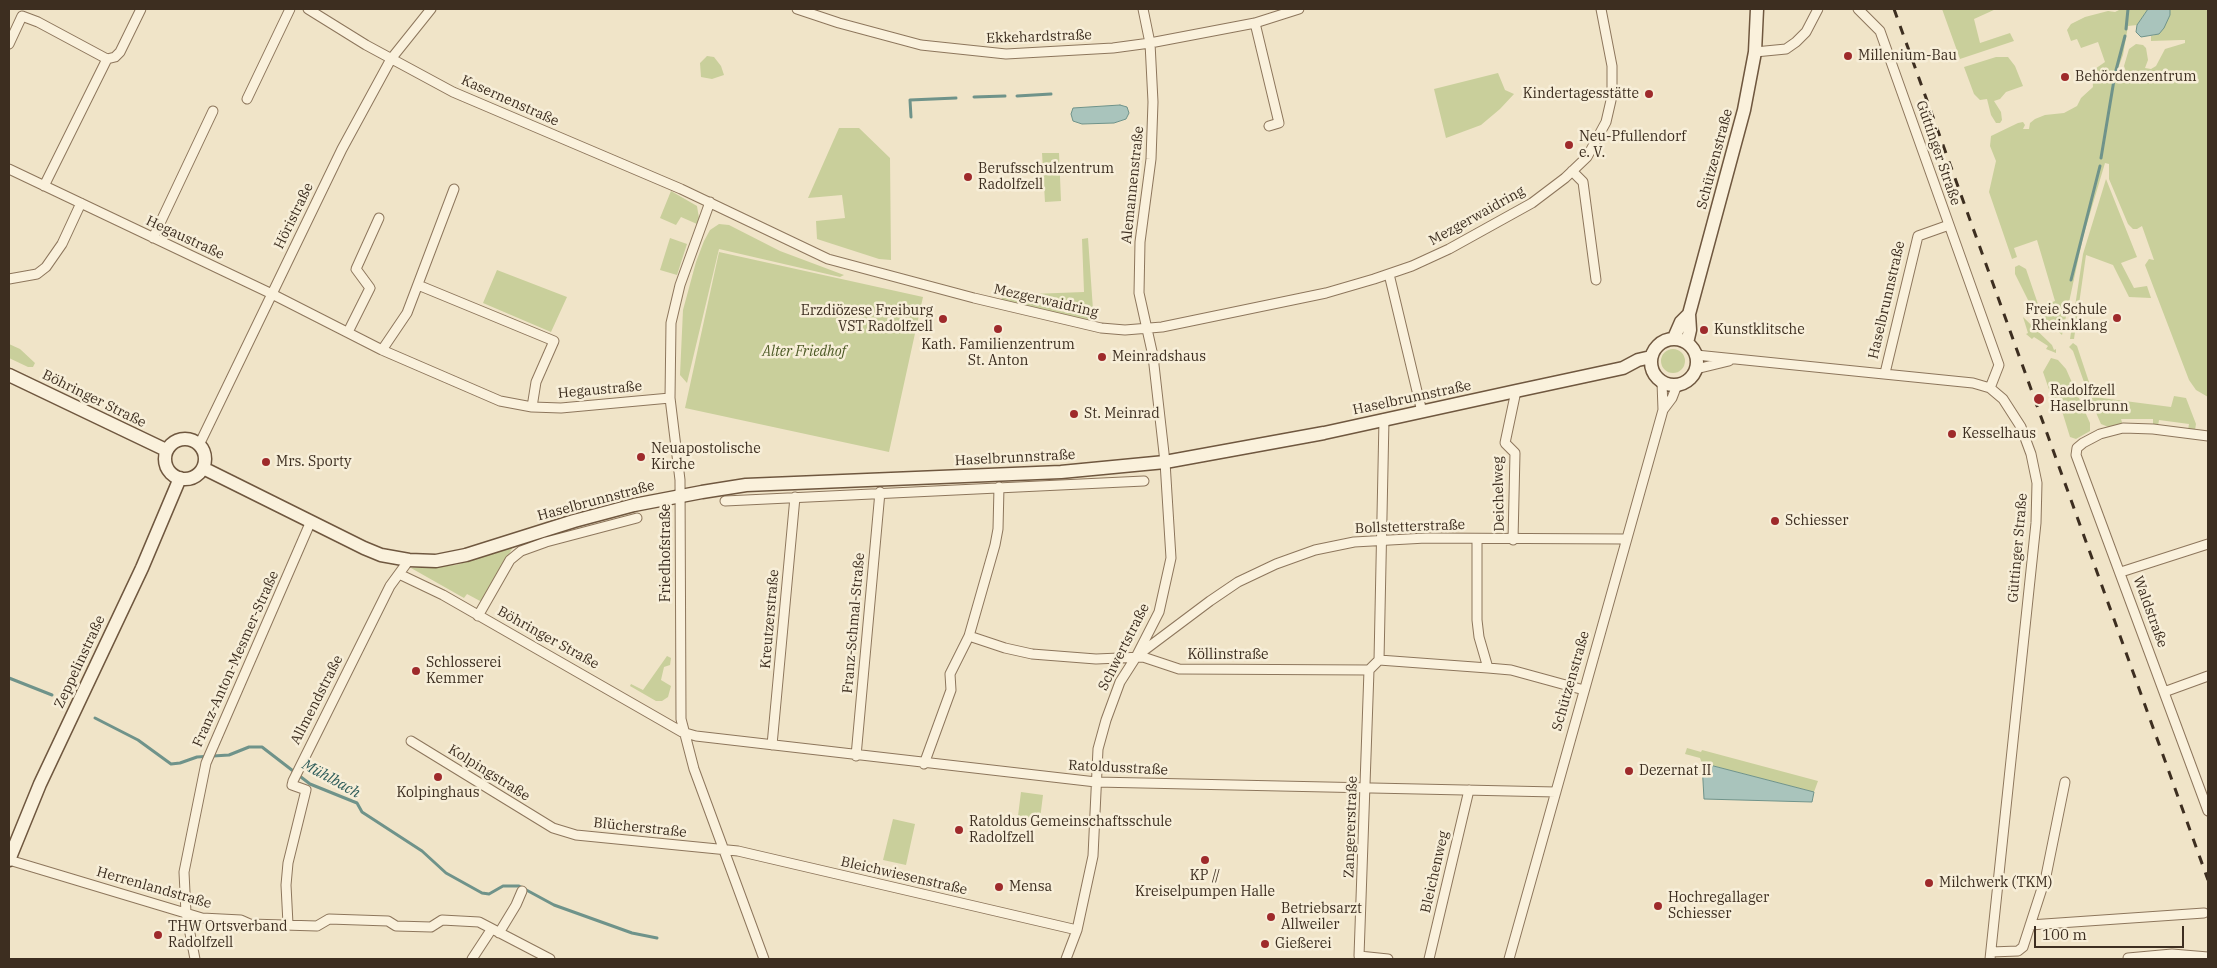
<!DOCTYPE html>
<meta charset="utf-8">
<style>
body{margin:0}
#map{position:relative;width:2217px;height:968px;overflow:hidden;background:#f0e4c8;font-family:"IBM Plex Serif",serif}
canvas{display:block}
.frame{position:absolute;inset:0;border:10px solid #3d2e20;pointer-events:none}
.scale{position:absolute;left:2034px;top:926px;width:150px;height:22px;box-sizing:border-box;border:2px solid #3d2e20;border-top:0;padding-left:6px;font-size:15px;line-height:18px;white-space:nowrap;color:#3d2e20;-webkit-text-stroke:4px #f7eed8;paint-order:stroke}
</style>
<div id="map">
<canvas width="2217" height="968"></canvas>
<div class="frame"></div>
<div class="scale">100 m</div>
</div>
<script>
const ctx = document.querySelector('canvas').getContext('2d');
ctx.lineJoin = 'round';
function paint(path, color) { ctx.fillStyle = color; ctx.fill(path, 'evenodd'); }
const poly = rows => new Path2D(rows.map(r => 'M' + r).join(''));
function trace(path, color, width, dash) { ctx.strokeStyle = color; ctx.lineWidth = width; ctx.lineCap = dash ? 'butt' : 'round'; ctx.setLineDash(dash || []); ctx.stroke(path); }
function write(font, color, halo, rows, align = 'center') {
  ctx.font = font + ' "IBM Plex Serif",serif'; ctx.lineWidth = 5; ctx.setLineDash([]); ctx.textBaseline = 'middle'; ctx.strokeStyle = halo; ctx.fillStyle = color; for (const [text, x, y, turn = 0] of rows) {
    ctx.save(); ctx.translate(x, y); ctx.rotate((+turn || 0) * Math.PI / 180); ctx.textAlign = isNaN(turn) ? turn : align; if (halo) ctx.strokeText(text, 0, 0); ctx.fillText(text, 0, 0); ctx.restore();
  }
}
const green = poly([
 [1942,9,1996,9,1974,19,1980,43,2010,33,2014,41,1960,59],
 [2121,9,2148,9,2137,25,2128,26,2123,55,2117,71,2117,76,2124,79,2128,77,2124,66,2129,49,2136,44,2143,45,2146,48,2148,60,2145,68,2151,69,2156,66,2165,49,2185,43,2185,40,2181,40,2151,41,2151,36,2159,34,2170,15,2170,9,2208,9,2208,397,2196,390,2189,380,2145,265,2149,259,2154,260,2142,226,2137,229,2133,229,2128,224,2109,179,2109,164,2105,163,2083,237,2062,335,2032,308,2015,274,2015,267,2019,265,2026,269,2039,307,2055,301,2037,240,2014,248,2017,257,2012,259,1989,192,1996,161,1990,146,1991,136,2018,123,2023,122,2025,125,2023,129,2029,129,2030,123,2035,119,2045,115,2064,113,2077,106,2081,98,2093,87,2092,71,2105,62,2098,42,2081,48,2077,39,2071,41,2067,30,2071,24,2085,17,2108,11,2115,12],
 [707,56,714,57,721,66,724,75,712,79,701,77,700,63],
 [1996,57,2008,57,2015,66,2023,86,2006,92,2000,99,1994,101,2001,112,2002,120,2000,123,1996,123,1991,115,1987,99,1980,100,1974,94,1964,67],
 [1498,73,1505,90,1514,94,1500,109,1481,125,1446,138,1434,89],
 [839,128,859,128,890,158,891,260,879,259,817,239,816,221,845,218,842,195,808,198],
 [1042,153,1059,153,1061,201,1045,202],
 [2106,179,2137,257,2121,263,2134,288,2147,286,2151,298,2129,297,2113,265,2086,255,2074,339,2070,339,2083,254],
 [671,191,697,206,699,218,697,224,681,217,676,225,660,218],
 [719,224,729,225,780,251,844,275,840,277,719,249,687,383,680,375,683,310,696,262,704,241,710,230],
 [670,238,687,244,677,275,660,270],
 [1088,238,1094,324,1001,302,1002,296,1005,295,1084,292,1082,239],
 [719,252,923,297,889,452,685,408],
 [497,270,567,297,551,332,483,303],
 [2023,317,2052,345,2054,350,2056,349,2056,353,2046,349,2048,346,2034,337,2032,339,2026,334,2028,333],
 [2073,343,2077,346,2094,397,2171,407,2174,396,2186,398,2196,424,2195,430,2188,430,2189,424,2159,420,2158,426,2153,426,2153,419,2121,419,2123,426,2111,428,2101,424,2090,399,2073,351,2069,347],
 [9,344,20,349,35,363,33,367,28,367,9,358],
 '1661 361a12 12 0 1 1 24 0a12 12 0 1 1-24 0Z',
 [2051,358,2058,360,2066,369,2090,423,2090,431,2076,439,2070,437,2058,398,2052,398,2043,372],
 [513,547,482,602,467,594,464,598,411,568,456,565],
 [667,656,671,658,670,665,664,667,661,680,671,686,668,697,662,701,656,701,630,686,631,684,643,690],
 [1687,748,1701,752,1702,750,1818,781,1814,792,1702,763,1700,758,1685,754],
 [1021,792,1043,795,1040,819,1018,816],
 [893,819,915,824,906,865,883,860]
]);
const water = poly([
 [2148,9,2170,9,2170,15,2164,28,2159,34,2141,37,2136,32,2137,25,2148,9],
 [1120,105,1127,107,1129,113,1126,119,1114,123,1082,124,1073,121,1071,114,1073,108,1120,105],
 [1702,763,1814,792,1812,802,1704,799,1702,763]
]);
const stream = poly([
 [2126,29,2128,9],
 [1017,96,1051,94],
 [974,97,1005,96],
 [911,117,910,100,956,98],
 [2101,158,2115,74,2125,36],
 [2071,280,2100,166],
 [9,678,52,695],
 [95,718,138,740,171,764,180,763,197,757,229,755,249,747,262,747,310,784,357,803,362,812,422,851,446,873,482,893,489,894,503,886,519,886,554,905,632,933,657,938]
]);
const street = poly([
 [308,9,366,45,453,92,681,189,828,259,974,298,1101,328,1125,330,1162,327,1326,293,1374,279,1412,266,1449,249,1532,203,1565,178,1587,157,1606,122,1612,96,1612,66,1601,9],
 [797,9,839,23,921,45,1006,54,1113,48,1150,43,1255,23,1299,9],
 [1858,9,1880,31,1999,365,1990,388],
 [1255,23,1279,123,1269,126],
 [9,44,22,16,38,22,107,59],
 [1755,52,1786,49,1796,42,1806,32,1818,9],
 [247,99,290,9],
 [9,169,272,294,382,350,500,401,532,407,561,408,670,398],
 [1572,171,1583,182,1596,280],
 [44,186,107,59,115,57,120,52,141,9],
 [710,202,680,285,671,323,670,398,680,480,681,719,694,769,764,959],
 [153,238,213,111],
 [1389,274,1422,412],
 [9,279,37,274,46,267,62,244,81,203],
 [418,285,554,341,536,382,532,407],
 [348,332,370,288,356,269,379,218],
 [382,350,407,313,454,189],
 [1696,355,1973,383,1990,388,2003,399,2021,427,2031,454,2037,483,2036,523,1990,959],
 [1696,369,1729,361],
 [1885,373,1918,236,1949,225],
 [1663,410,1672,398,1677,385],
 [2208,436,2153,429,2123,428,2100,434,2083,443,2077,448,2076,455,2208,811],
 [199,445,342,149,391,59,431,9],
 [725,501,1144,481],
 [1477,539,1477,620,1479,637,1488,668,1511,670,1584,690],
 [1513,540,1515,453,1505,443,1516,391],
 [2121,572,2208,544],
 [399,574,443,595,682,732,696,736,1096,782,1556,792],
 [478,616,510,560,521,551,546,542,637,518],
 [969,636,1005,648,1032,654,1096,659,1143,657,1179,669,1369,670,1379,660,1488,668],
 [1138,655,1210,601,1238,582,1276,564,1315,550,1354,542,1426,538,1626,539],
 [1379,660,1384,419],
 [1369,670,1359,956,1388,959],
 [2164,692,2208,676],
 [411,741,553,828,576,835,738,851,1077,930],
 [772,745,795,497],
 [856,756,880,492],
 [924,764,951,690,950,674,969,636,995,545,998,529,999,487],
 [9,860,202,918,241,920,250,924,317,926,329,919,388,921,396,926,431,927,442,920,479,922,550,959],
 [288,924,286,885,288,863,306,790,292,785,293,781,390,586,409,560],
 [2030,925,2204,913],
 [499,933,516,905,522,891],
 [1991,952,2018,951,2023,947,2046,876,2065,782],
 [2128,958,2172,954,2208,957],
 [195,959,186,913,184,872,206,763,311,521],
 [472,959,491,930],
 [1066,959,1077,930,1093,856,1098,749,1106,720,1120,682,1136,657,1159,612,1171,558,1165,462,1153,356,1139,293,1140,242,1151,159,1153,102,1150,43,1143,9],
 [1429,959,1469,790],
 [1509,959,1663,410,1662,382]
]);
const secondary = poly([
 [1674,338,1681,322,1689,314],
 '1651 362a23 23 0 1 1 46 0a23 23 0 1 1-46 0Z',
 [1687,343,1690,330,1689,314,1744,110,1755,52,1757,9],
 [9,375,166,450],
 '165 459a20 20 0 1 1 40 0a20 20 0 1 1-40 0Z',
 [203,468,364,548,381,555,409,560,436,561,466,555,574,521,634,505,702,492,746,485,1061,472,1165,462,1324,433,1516,391,1623,368,1638,360,1651,357],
 [9,860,40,784,142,568,180,478]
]);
const rail = poly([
 [1894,9,2208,880]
]);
const markers = [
 [1848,56,5,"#9e2a2b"],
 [2065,77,5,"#9e2a2b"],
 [1649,94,5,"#9e2a2b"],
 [1569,145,5,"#9e2a2b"],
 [968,177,5,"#9e2a2b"],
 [2117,318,5,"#9e2a2b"],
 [943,319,5,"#9e2a2b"],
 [998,329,5,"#9e2a2b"],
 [1704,330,5,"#9e2a2b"],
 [1102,357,5,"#9e2a2b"],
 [2039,399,6,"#9e2a2b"],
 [1074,414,5,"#9e2a2b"],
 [1952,434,5,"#9e2a2b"],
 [641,457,5,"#9e2a2b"],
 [266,462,5,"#9e2a2b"],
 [1775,521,5,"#9e2a2b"],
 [416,671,5,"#9e2a2b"],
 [1629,771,5,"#9e2a2b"],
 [438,777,5,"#9e2a2b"],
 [959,830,5,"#9e2a2b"],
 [1205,860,5,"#9e2a2b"],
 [1929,883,5,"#9e2a2b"],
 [999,887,5,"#9e2a2b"],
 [1658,906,5,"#9e2a2b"],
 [1271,917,5,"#9e2a2b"],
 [158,935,5,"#9e2a2b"],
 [1265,944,5,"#9e2a2b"]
];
const streetNames = [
 ["Ekkehardstraße",1039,37,-2],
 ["Kasernenstraße",510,101,24],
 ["Güttinger Straße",1938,153,71],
 ["Schützenstraße",1715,159,-75],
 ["Alemannenstraße",1133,185,-84],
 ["Höristraße",294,216,-64],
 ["Mezgerwaidring",1477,216,-29],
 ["Hegaustraße",185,238,25],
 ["Haselbrunnstraße",1887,300,-77],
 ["Mezgerwaidring",1046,301,13],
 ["Hegaustraße",600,390,-5],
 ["Haselbrunnstraße",1412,398,-12],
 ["Böhringer Straße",94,399,26],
 ["Haselbrunnstraße",1015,458,-3],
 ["Deichelweg",1499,494,-91],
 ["Haselbrunnstraße",596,501,-15],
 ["Bollstetterstraße",1410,527,-2],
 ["Güttinger Straße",2018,548,-85],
 ["Friedhofstraße",666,553,-90],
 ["Waldstraße",2150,612,70],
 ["Kreutzerstraße",770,619,-85],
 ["Franz-Schmal-Straße",854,623,-85],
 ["Böhringer Straße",548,638,29],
 ["Schwertstraße",1124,647,-63],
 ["Köllinstraße",1228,655],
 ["Franz-Anton-Mesmer-Straße",236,659,-66],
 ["Zeppelinstraße",80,662,-65],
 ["Schützenstraße",1571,681,-74],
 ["Allmendstraße",317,700,-63],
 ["Ratoldusstraße",1118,768,3],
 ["Kolpingstraße",489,773,32],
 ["Zangererstraße",1351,827,-88],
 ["Blücherstraße",640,828,6],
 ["Bleichenweg",1435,872,-77],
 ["Bleichwiesenstraße",904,876,13],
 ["Herrenlandstraße",154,888,16]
];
const poiNames = [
 ["Millenium-Bau",1858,56],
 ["Behördenzentrum",2075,77],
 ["Kindertagesstätte",1639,94,"right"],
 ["Neu-Pfullendorf",1579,137],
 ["e. V.",1579,153],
 ["Berufsschulzentrum",978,169],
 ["Radolfzell",978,185],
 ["Freie Schule",2107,310,"right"],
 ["Rheinklang",2107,326,"right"],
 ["Erzdiözese Freiburg",933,311,"right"],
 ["VST Radolfzell",933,327,"right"],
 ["Kunstklitsche",1714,330],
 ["Kath. Familienzentrum",998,345,"center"],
 ["St. Anton",998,361,"center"],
 ["Meinradshaus",1112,357],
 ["Radolfzell",2050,391],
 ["Haselbrunn",2050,407],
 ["St. Meinrad",1084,414],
 ["Kesselhaus",1962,434],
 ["Neuapostolische",651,449],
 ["Kirche",651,465],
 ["Mrs. Sporty",276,462],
 ["Schiesser",1785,521],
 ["Schlosserei",426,663],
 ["Kemmer",426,679],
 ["Dezernat II",1639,771],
 ["Kolpinghaus",438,793,"center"],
 ["Ratoldus Gemeinschaftsschule",969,822],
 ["Radolfzell",969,838],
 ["KP //",1205,876,"center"],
 ["Kreiselpumpen Halle",1205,892,"center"],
 ["Milchwerk (TKM)",1939,883],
 ["Mensa",1009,887],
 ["Hochregallager",1668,898],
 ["Schiesser",1668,914],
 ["Betriebsarzt",1281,909],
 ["Allweiler",1281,925],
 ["THW Ortsverband",168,927],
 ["Radolfzell",168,943],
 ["Gießerei",1275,944]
];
const parkNames = [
 ["Alter Friedhof",804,352]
];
const waterNames = [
 ["Mühlbach",331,779,29]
];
paint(green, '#c9cf9b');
paint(water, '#a9c4bc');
trace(water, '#6f938a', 1);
trace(stream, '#6f938a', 3);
trace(street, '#8d765c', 11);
trace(secondary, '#6f573f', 15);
trace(street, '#faf1dc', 9);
trace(secondary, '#faf1dc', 12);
trace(rail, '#3d2e20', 3, [9, 9]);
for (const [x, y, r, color] of markers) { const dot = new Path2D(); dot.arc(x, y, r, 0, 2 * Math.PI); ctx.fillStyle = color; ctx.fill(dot); trace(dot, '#f7eed8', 2); }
write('14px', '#3d2e20', '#f7eed8', streetNames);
write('14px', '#3d2e20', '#f7eed8', poiNames, 'left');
write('italic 14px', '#4d5a26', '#f7eed8', parkNames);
write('italic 15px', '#2f5d5a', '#f7eed8', waterNames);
</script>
